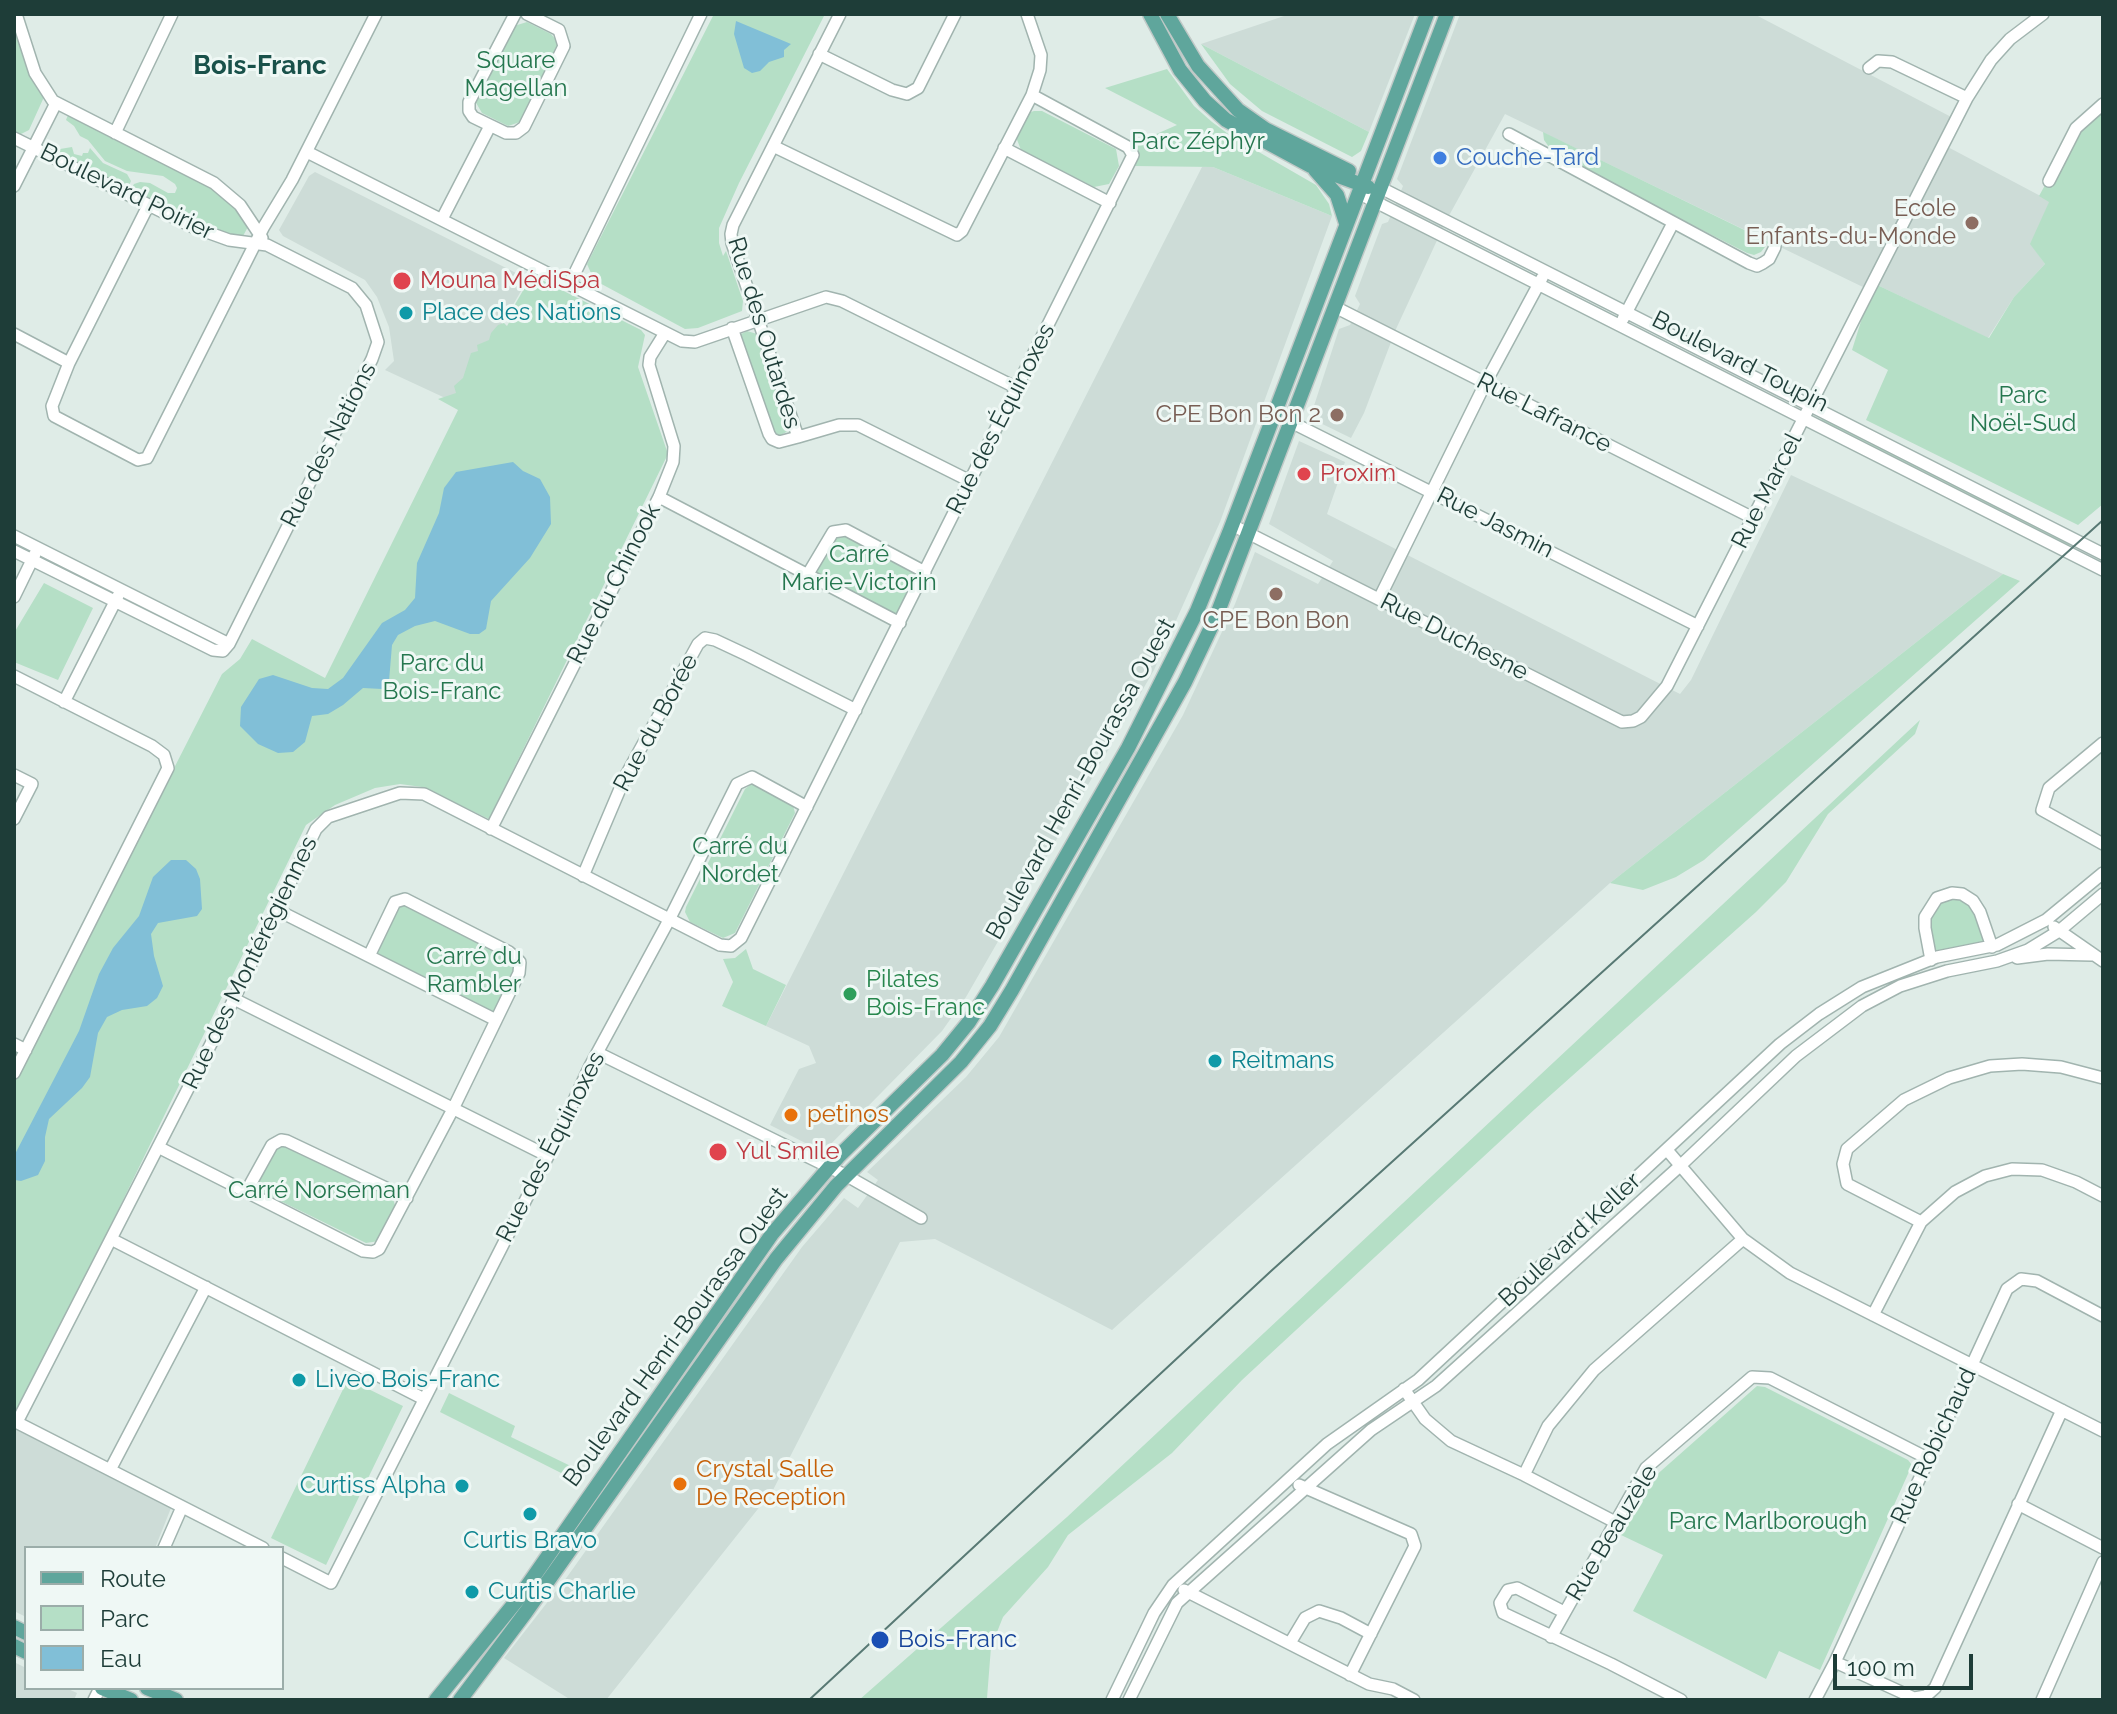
<!DOCTYPE html>
<meta charset="utf-8">
<style>
body{margin:0}
#map{position:relative;width:2117px;height:1714px;overflow:hidden;background:#dfece7;font-family:Raleway,sans-serif}
canvas{display:block}
.frame{position:absolute;inset:0;border:16px solid #1e3d38;pointer-events:none}
.legend{position:absolute;left:24px;top:1546px;width:260px;height:144px;box-sizing:border-box;background:#eff8f5;border:2px solid #9bada9;margin:0;padding:10px 14px;list-style:none;font-size:24px;color:#1e3d38}
.legend li{display:flex;align-items:center;gap:16px;height:40px}
.legend b{width:40px;border:2px solid #9bada9}
.scale{position:absolute;left:1833px;top:1654px;width:140px;height:36px;box-sizing:border-box;border:4px solid #1e3d38;border-top:0;padding-left:10px;font-size:24px;line-height:28px;white-space:nowrap;color:#1e3d38;-webkit-text-stroke:6px #eff8f5;paint-order:stroke}
</style>
<div id="map">
<canvas width="2117" height="1714"></canvas>
<div class="frame"></div>
<ul class="legend">
<li><b style="height:10px;background:#5fa69c"></b>Route</li>
<li><b style="height:22px;background:#b5dfc6"></b>Parc</li>
<li><b style="height:22px;background:#81bfd7"></b>Eau</li>
</ul>
<div class="scale">100 m</div>
</div>
<script>
const ctx = document.querySelector('canvas').getContext('2d');
ctx.lineJoin = 'round';
function paint(path, color) { ctx.fillStyle = color; ctx.fill(path, 'evenodd'); }
const poly = rows => new Path2D(rows.map(r => 'M' + r).join(''));
function trace(path, color, width, dash) { ctx.strokeStyle = color; ctx.lineWidth = width; ctx.lineCap = dash ? 'butt' : 'round'; ctx.setLineDash(dash || []); ctx.stroke(path); }
function write(font, color, halo, rows, align = 'center') {
  ctx.font = font + ' Raleway,sans-serif'; ctx.lineWidth = 6; ctx.setLineDash([]); ctx.textBaseline = 'middle'; ctx.strokeStyle = halo; ctx.fillStyle = color; for (const [text, x, y, turn = 0] of rows) {
    ctx.save(); ctx.translate(x, y); ctx.rotate((+turn || 0) * Math.PI / 180); ctx.textAlign = isNaN(turn) ? turn : align; if (halo) ctx.strokeText(text, 0, 0); ctx.fillText(text, 0, 0); ctx.restore();
  }
}
const built = poly([
 [1290,14,1415,14,1369,132,1201,44],
 [1460,14,1754,14,1957,120,1944,145,2050,201,2031,244,2045,264,2014,297,1988,338,1873,283,1865,288,1505,114,1446,221,1396,329,1364,413,1351,438,1310,418,1339,329,1350,325,1360,304,1355,296,1382,224,1388,222,1403,186,1397,179],
 [1202,167,1213,167,1332,216,1220,522,1154,670,966,997,942,1031,823,1152,770,1125,799,1069,816,1063,809,1046,766,1026],
 [315,172,528,279,456,403,385,370,394,361,389,327,377,297,365,280,283,236,279,230,309,176],
 [1299,441,1345,462,1327,514,1680,694,1691,680,1791,475,2003,574,1610,883,1112,1330,935,1239,900,1242,773,1490,606,1700,571,1700,504,1658,567,1577,802,1247,844,1198,858,1208,878,1180,867,1172,966,1077,999,1037,1183,715,1235,604,1255,552,1318,584,1333,561,1269,524],
 [14,1427,171,1508,155,1548,26,1548,26,1617,14,1611],
 [14,1662,26,1668,26,1688,66,1688,77,1693,74,1700,14,1700]
]);
const green = poly([
 [714,14,825,14,739,183,719,228,719,243,723,256,726,251,743,301,742,311,698,328,685,329,594,280,587,264],
 [527,22,551,34,557,41,557,47,520,122,508,126,482,113,475,101,514,26],
 [16,29,44,97,29,130,19,135,14,134,14,30],
 [1201,44,1369,132,1361,151,1352,157,1262,111,1230,84],
 [1167,69,1194,106,1212,122,1231,136,1316,185,1329,204,1332,216,1213,167,1134,166,1131,145,1177,125,1105,88],
 [2103,104,2103,504,2078,525,1866,420,1888,370,1852,350,1873,283,1989,338,2014,297,2045,264,2030,244,2049,202,2039,196,2075,131],
 [1034,111,1042,111,1116,149,1119,166,1109,184,1094,187,1021,150,1016,137,1028,113],
 [68,115,209,186,233,205,246,221,249,225,243,236,232,236,203,227,130,191,134,184,140,182,150,183,168,193,175,193,177,188,175,184,163,176,127,171,105,161,88,140,80,136,74,126,66,120],
 [1543,132,1769,242,1761,252,1754,255,1747,253,1554,154,1544,140],
 [53,146,60,149,72,147,74,154,82,156,83,153,88,153,90,148,103,163,127,174,131,181,127,190,50,151],
 [532,275,641,330,645,335,638,367,668,454,489,819,422,787,400,784,375,788,335,805,306,825,103,1241,14,1414,14,1082,222,674,240,659,252,639,325,678,458,410,438,399,456,393,454,386,463,378,471,353,478,351,477,345,489,340,491,333,498,325,504,323,507,326,511,319,510,313],
 [747,331,757,334,790,427,790,430,779,436,773,431,740,338,741,334],
 [1823,416,2073,542,2066,548,1820,423],
 [846,530,925,572,900,623,808,574,823,546],
 [2003,574,2020,581,1704,860,1676,877,1643,890,1610,883],
 [44,583,93,608,58,680,14,662,14,633],
 [1920,720,1915,734,1828,814,1786,882,1756,912,1535,1109,1242,1380,1172,1453,1068,1535,1048,1567,1003,1617,991,1647,987,1698,859,1700,1067,1517],
 [750,785,759,785,792,802,795,813,735,933,723,938,690,922,685,912,686,907,745,789],
 [1954,897,1970,904,1978,915,1987,944,1935,954,1928,918,1940,901],
 [405,899,520,962,496,1020,369,956,395,902],
 [746,949,753,969,786,985,766,1026,722,1006,733,982,723,959,735,958],
 [286,1145,393,1199,396,1208,379,1241,366,1243,260,1191,258,1181,276,1148],
 [348,1379,403,1406,326,1565,271,1538],
 [1757,1386,1765,1387,1908,1460,1912,1465,1820,1670,1779,1651,1766,1679,1633,1611,1663,1555,1621,1535,1653,1478],
 [449,1393,515,1426,511,1437,585,1473,579,1482,440,1412]
]);
const water = poly([
 [736,21,791,44,784,50,784,57,769,62,760,71,752,73,744,68,734,34],
 [513,462,523,471,540,479,550,497,551,524,530,558,491,601,486,629,479,634,470,634,435,621,415,626,398,635,392,645,389,681,382,689,363,688,343,705,328,714,312,716,305,742,293,752,278,753,258,744,240,726,241,707,259,679,273,675,312,688,328,689,343,678,382,623,405,610,415,598,417,563,439,513,444,488,456,472],
 [171,860,186,860,196,869,200,879,202,909,197,916,158,923,151,934,154,956,163,986,157,998,147,1006,122,1010,107,1017,98,1033,90,1077,82,1088,49,1119,45,1137,45,1161,38,1175,21,1181,15,1180,14,1156,79,1031,99,974,113,948,139,916,153,877]
]);
const minor = poly([
 [16,14,35,73,53,101,214,183,240,205,262,238],
 [515,14,469,102,469,111,473,117,506,133,516,133,524,127,564,46,559,30,527,14],
 [819,54,892,90,907,94,918,88,955,14],
 [1869,68,1878,61,1892,62,1967,98],
 [115,133,172,14],
 [1509,134,1749,263,1757,266,1763,263,1769,259,1775,247],
 [14,138,193,227,229,240,267,245,352,288,366,305,378,342,372,359,310,482,229,644,223,651,213,650,14,551],
 [773,146,957,235,962,231,1032,95,1040,70,1041,55,1027,14],
 [1004,148,1110,203],
 [307,152,682,341,695,342,826,297,842,301,1017,388],
 [2049,181,2076,128,2103,104],
 [14,186,56,103],
 [1381,188,2103,554],
 [1358,193,2103,570],
 [148,206,69,363,52,406,54,416,138,460,147,458,263,228,292,180,376,14],
 [442,219,490,126],
 [570,283,701,14],
 [1335,307,1753,518],
 [1623,319,1673,223],
 [732,328,769,434,772,439,779,442,798,437,732,243,731,234,733,225,840,14],
 [14,334,69,363],
 [1291,422,1698,626],
 [798,437,839,425,858,425,970,481],
 [659,497,900,623],
 [1232,525,1622,722,1633,721,1641,717,1667,686,1967,98,1991,60,2010,39,2043,14],
 [14,536,229,644],
 [808,574,833,532,846,530,925,572],
 [14,597,35,554],
 [1379,599,1485,384,1542,278],
 [14,676,152,746,164,755,168,768,14,1073],
 [64,702,118,596],
 [2103,743,2049,788,2042,810,2103,844],
 [14,775,32,784,14,819],
 [491,829,659,497,673,462,674,446,649,365,650,357,665,333],
 [583,876,625,777,698,644,705,638,715,640,747,655,856,710],
 [277,910,496,1020],
 [2054,927,2103,961],
 [2017,958,2048,954,2092,955],
 [1931,960,1925,928,1925,917,1937,898,1952,893,1962,894,1973,901,1980,912,1992,947],
 [234,999,548,1156],
 [14,1044,26,1050],
 [598,1053,847,1176,921,1218],
 [158,1147,363,1251,373,1252,379,1249,453,1109,519,973,520,962,509,952,405,899,395,902,369,956],
 [1667,1150,1743,1239,1790,1273,2103,1431],
 [246,1192,272,1145,281,1140,287,1141,407,1198],
 [1921,1222,1847,1184,1843,1164,1847,1149,1904,1100,1949,1078,1990,1066,2022,1064,2061,1067,2103,1078],
 [111,1239,424,1399],
 [1873,1315,1921,1222,1955,1192,1985,1176,2012,1169,2042,1170,2076,1182,2103,1196],
 [1404,1389,1425,1419,1451,1441,1524,1475,1617,1523],
 [14,1421,263,1548],
 [17,1422,234,999,316,829,328,817,400,793,424,794,720,945,731,946,741,938,1133,155,1128,147,1032,95],
 [110,1470,206,1287],
 [1524,1475,1548,1426,1594,1370,1743,1239],
 [1299,1485,1411,1534,1415,1546,1350,1675],
 [2018,1504,2103,1548],
 [164,1548,182,1507],
 [282,1558,331,1583,548,1156,590,1066,669,920,737,784,752,777,807,807],
 [1184,1590,1369,1684,1393,1689,1414,1700],
 [1564,1612,1517,1588,1508,1590,1500,1603,1503,1613,1611,1664,1681,1700],
 [1551,1637,1646,1468,1752,1377,1770,1378,1927,1458],
 [1290,1643,1305,1618,1319,1611,1341,1618,1371,1634],
 [1835,1662,1914,1698,1926,1696,1935,1688,2062,1410],
 [94,1700,100,1688],
 [1112,1700,1154,1613,1173,1585,1327,1444,1418,1380,1780,1044,1819,1014,1862,987,1937,957,1997,945,2046,920,2103,873],
 [1129,1700,1177,1603,1371,1430,1436,1386,1681,1165,1796,1056,1862,1006,1900,986,1947,971,1997,961,2028,950,2059,931,2103,894],
 [1815,1700,1835,1662,2007,1289,2021,1279,2037,1281,2103,1316],
 [2042,1700,2103,1562]
]);
const major = poly([
 [1150,14,1180,70,1205,101,1226,120,1311,166,1368,187],
 [1167,14,1198,66,1238,110,1265,129,1349,171],
 [1315,170,1337,195,1346,223],
 [14,1627,26,1633],
 [14,1646,26,1652],
 [102,1688,131,1700],
 [147,1688,176,1700],
 [436,1700,518,1599,772,1234,839,1156,942,1055,969,1022,992,986,1128,748,1197,611,1229,533,1427,14],
 [460,1700,526,1612,776,1259,836,1186,961,1062,990,1026,1012,990,1185,682,1216,617,1447,14]
]);
const tram = poly([
 [809,1700,1270,1272,2103,520]
]);
const markers = [
 [1440,158,8,"#3f7fe0"],
 [1972,223,8,"#8d6e63"],
 [402,281,10,"#e0444e"],
 [406,313,8,"#0f9aa8"],
 [1337,415,8,"#8d6e63"],
 [1304,474,8,"#e0444e"],
 [1276,594,8,"#8d6e63"],
 [850,994,8,"#2e9e5b"],
 [1215,1061,8,"#0f9aa8"],
 [791,1115,8,"#e8710a"],
 [718,1152,10,"#e0444e"],
 [299,1380,8,"#0f9aa8"],
 [680,1484,8,"#e8710a"],
 [462,1486,8,"#0f9aa8"],
 [530,1514,8,"#0f9aa8"],
 [472,1592,8,"#0f9aa8"],
 [880,1640,10,"#1a4fb4"]
];
const parkNames = [
 ["Square",516,61],
 ["Magellan",516,89],
 ["Parc Zéphyr",1198,142],
 ["Parc",2023,396],
 ["Noël-Sud",2023,424],
 ["Carré",859,555],
 ["Marie-Victorin",859,583],
 ["Parc du",442,664],
 ["Bois-Franc",442,692],
 ["Carré du",740,847],
 ["Nordet",740,875],
 ["Carré du",474,957],
 ["Rambler",474,985],
 ["Carré Norseman",319,1191],
 ["Parc Marlborough",1768,1522]
];
const shopNames = [
 ["Couche-Tard",1456,158]
];
const streetNames = [
 ["Boulevard Poirier",127,192,26],
 ["Rue des Outardes",764,333,73],
 ["Boulevard Toupin",1740,362,27],
 ["Rue Lafrance",1544,413,27],
 ["Rue des Équinoxes",1001,419,-63],
 ["Rue des Nations",329,445,-63],
 ["Rue Marcel",1767,491,-63],
 ["Rue Jasmin",1495,523,27],
 ["Rue du Chinook",614,584,-63],
 ["Rue Duchesne",1454,637,27],
 ["Rue du Borée",656,723,-62],
 ["Boulevard Henri-Bourassa Ouest",1081,779,-61],
 ["Rue des Montérégiennes",250,963,-64],
 ["Rue des Équinoxes",551,1147,-63],
 ["Boulevard Keller",1570,1240,-43],
 ["Boulevard Henri-Bourassa Ouest",676,1337,-54],
 ["Rue Robichaud",1934,1446,-65],
 ["Rue Beauzèle",1612,1533,-59]
];
const educationNames = [
 ["Ecole",1956,209],
 ["Enfants-du-Monde",1956,237],
 ["CPE Bon Bon 2",1321,415],
 ["CPE Bon Bon",1276,621,"center"]
];
const healthNames = [
 ["Mouna MédiSpa",420,281],
 ["Proxim",1320,474],
 ["Yul Smile",736,1152]
];
const cultureNames = [
 ["Place des Nations",422,313],
 ["Reitmans",1231,1061],
 ["Liveo Bois-Franc",315,1380],
 ["Curtiss Alpha",446,1486,"right"],
 ["Curtis Bravo",530,1541,"center"],
 ["Curtis Charlie",488,1592]
];
const leisureNames = [
 ["Pilates",866,980],
 ["Bois-Franc",866,1008]
];
const foodNames = [
 ["petinos",807,1115],
 ["Crystal Salle",696,1470],
 ["De Reception",696,1498]
];
const transitNames = [
 ["Bois-Franc",898,1640]
];
const neighbourhoodNames = [
 ["Bois-Franc",260,66]
];
paint(built, '#cddcd7');
paint(green, '#b5dfc6');
paint(water, '#81bfd7');
trace(minor, '#a1b4af', 14);
trace(major, '#c0c9c7', 17);
trace(minor, '#fff', 11);
trace(major, '#5fa69c', 14);
trace(tram, '#587974', 2);
for (const [x, y, r, color] of markers) { const dot = new Path2D(); dot.arc(x, y, r, 0, 2 * Math.PI); ctx.fillStyle = color; ctx.fill(dot); trace(dot, '#eff8f5', 3); }
write('24px', '#25774f', '#eff8f5', parkNames);
write('24px', '#366cbe', '#eff8f5', shopNames, 'left');
write('24px', '#1e3d38', '#eff8f5', streetNames);
write('24px', '#785e54', '#eff8f5', educationNames, 'right');
write('24px', '#be3a42', '#eff8f5', healthNames, 'left');
write('24px', '#0d838f', '#eff8f5', cultureNames, 'left');
write('24px', '#27864d', '#eff8f5', leisureNames, 'left');
write('24px', '#c56008', '#eff8f5', foodNames, 'left');
write('24px', '#164399', '#eff8f5', transitNames, 'left');
write('bold 26px', '#19514a', '#eff8f5', neighbourhoodNames);
</script>
